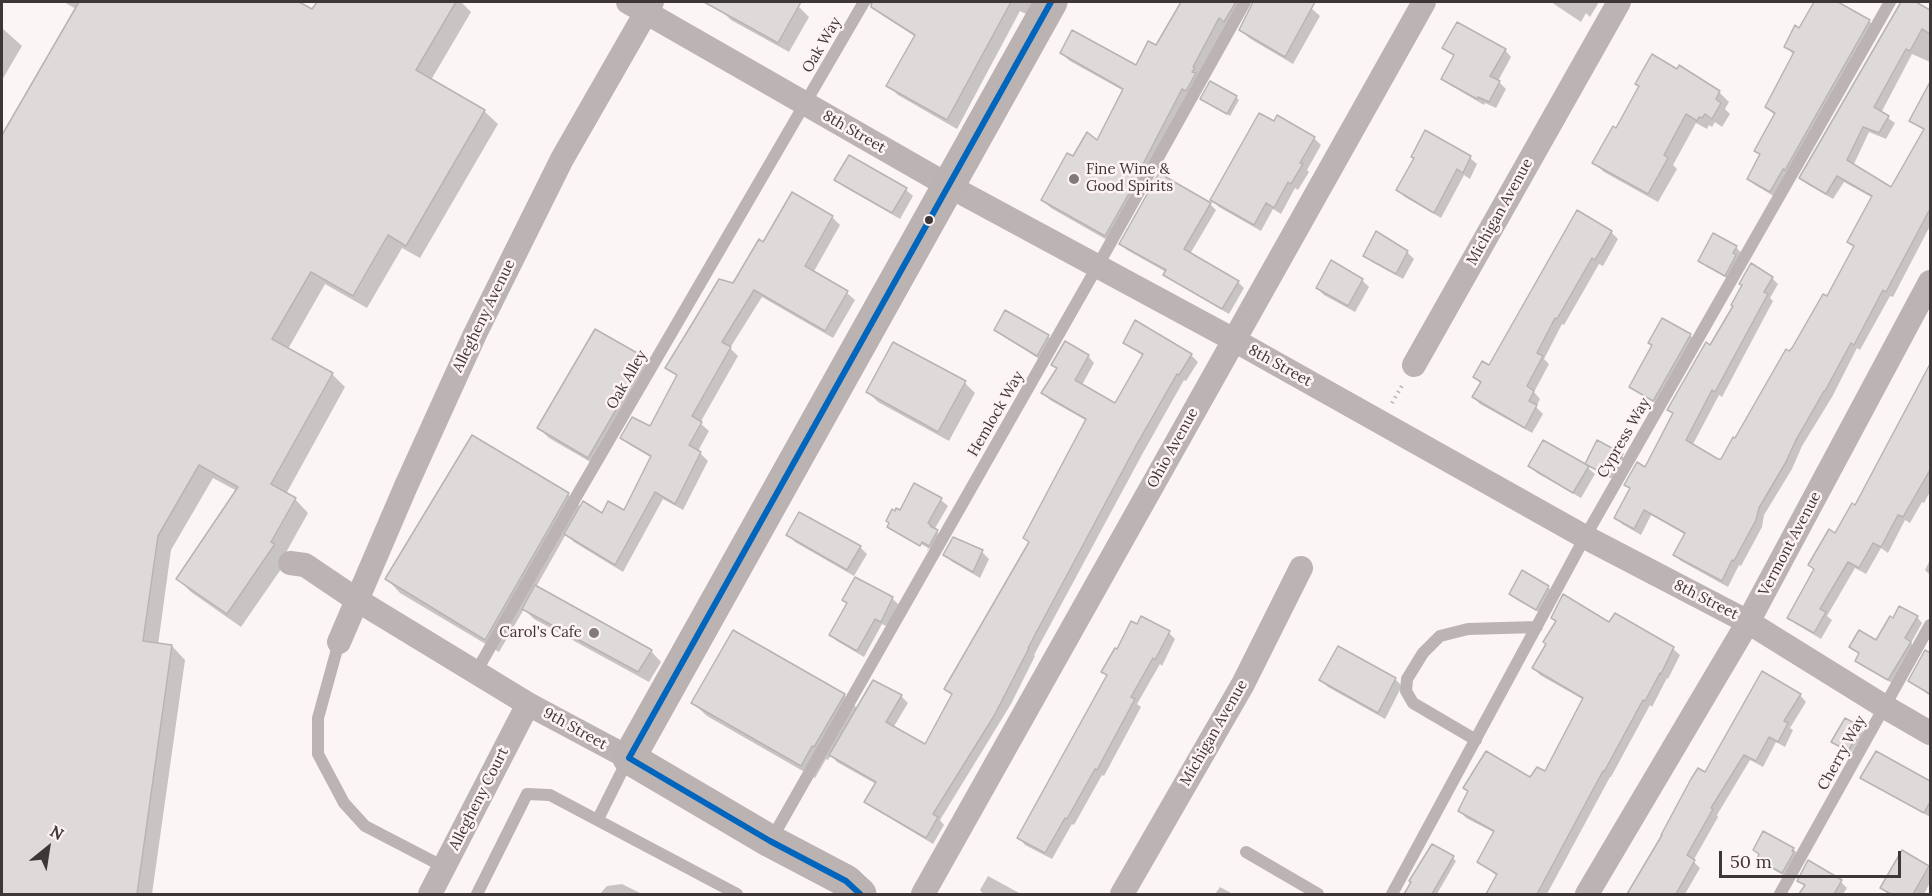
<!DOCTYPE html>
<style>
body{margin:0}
#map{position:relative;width:1932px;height:896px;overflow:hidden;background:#fcf5f6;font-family:Lora,serif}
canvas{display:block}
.frame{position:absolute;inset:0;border:3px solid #3d3737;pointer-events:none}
.north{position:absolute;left:18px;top:818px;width:60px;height:60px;-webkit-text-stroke:4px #fff2f3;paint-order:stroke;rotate:30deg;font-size:16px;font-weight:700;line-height:24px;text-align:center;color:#3d3737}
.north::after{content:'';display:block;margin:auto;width:21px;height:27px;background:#3d3737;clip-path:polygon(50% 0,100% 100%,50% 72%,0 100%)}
.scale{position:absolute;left:1719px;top:851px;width:182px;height:27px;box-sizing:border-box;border:3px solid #3d3737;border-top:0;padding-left:8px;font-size:18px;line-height:21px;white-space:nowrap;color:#3d3737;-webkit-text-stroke:4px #fff2f3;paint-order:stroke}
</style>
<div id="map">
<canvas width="1932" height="896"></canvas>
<div class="frame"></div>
<div class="north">N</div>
<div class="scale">50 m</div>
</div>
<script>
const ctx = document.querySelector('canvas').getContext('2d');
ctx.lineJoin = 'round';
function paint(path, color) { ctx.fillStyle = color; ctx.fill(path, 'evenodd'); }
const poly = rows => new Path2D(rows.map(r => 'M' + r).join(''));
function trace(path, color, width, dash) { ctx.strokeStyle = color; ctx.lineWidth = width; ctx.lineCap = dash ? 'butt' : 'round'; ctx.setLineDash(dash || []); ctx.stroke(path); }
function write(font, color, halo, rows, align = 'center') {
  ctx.font = font + ' Lora,serif'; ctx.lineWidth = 5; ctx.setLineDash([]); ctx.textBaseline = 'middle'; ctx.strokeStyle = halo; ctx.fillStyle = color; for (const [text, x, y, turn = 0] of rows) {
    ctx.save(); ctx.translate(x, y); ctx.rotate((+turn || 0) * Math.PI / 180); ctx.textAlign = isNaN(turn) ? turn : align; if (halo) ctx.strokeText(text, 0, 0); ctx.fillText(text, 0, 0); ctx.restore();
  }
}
const shadow = poly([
 [64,2,296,2,313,11,319,2,461,2,471,12,431,80,484,111,498,124,420,258,402,248,367,308,325,284,288,349,332,374,345,387,286,494,295,499,308,513,284,556,288,559,241,627,191,592,178,579,237,491,213,478,171,550,158,645,172,646,185,660,152,894,2,894,2,138,76,9],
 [725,2,790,2,798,6,809,17,789,52,731,20,721,10],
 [860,2,933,2,937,4,939,2,1036,2,1028,15,1020,11,957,129,898,95,888,85,916,37,882,15,873,6,874,3,867,6],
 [1183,2,1301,2,1311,8,1320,16,1293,64,1249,38,1241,30,1255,3,1249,3,1114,244,1051,208,1042,200,1074,158,1097,142,1124,91,1070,61,1061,53,1136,67,1157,47],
 [1551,2,1599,2,1590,17,1586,13,1581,22],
 [1816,2,1835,2,1869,21,1876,28,1777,198,1755,185,1748,179,1761,156,1756,150,1775,115,1766,107,1794,55,1786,47,1800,30],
 [1903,2,1913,2,1930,11,1930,62,1912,54,1881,113,1895,123,1886,139,1869,132,1853,166,1892,189,1925,131,1911,120,1920,104,1930,110,1930,226,1893,297,1890,296,1860,350,1857,348,1832,397,1802,446,1792,469,1764,515,1762,527,1741,566,1739,565,1728,587,1681,561,1675,555,1686,535,1651,515,1641,535,1622,524,1616,518,1631,490,1626,485,1645,469,1674,414,1669,409,1711,347,1734,307,1772,278,1778,284,1770,298,1773,301,1722,397,1719,395,1692,446,1718,460,1722,461,1790,353,1828,298,1855,248,1849,242,1873,198,1844,182,1833,199,1807,184,1801,178],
 [2,28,22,46,2,80],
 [1444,48,1505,50,1511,57,1498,81,1506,89,1496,108,1485,103,1484,105,1450,85,1443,78,1455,57],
 [1680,67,1719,92,1729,102,1725,109,1730,114,1722,127,1715,122,1712,127,1709,125,1707,129,1696,123,1673,165,1677,169,1658,202,1604,172,1594,162,1617,130],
 [1236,97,1239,100,1230,116,1202,99],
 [1278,117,1314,138,1321,145,1307,170,1309,172,1298,190,1295,188,1281,214,1273,209,1261,231,1219,207,1212,200],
 [1425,132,1470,158,1477,164,1470,179,1464,175,1441,218,1405,197,1398,190,1415,159],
 [836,179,906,190,913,196,900,219,843,186],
 [792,194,832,217,840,225,813,273,847,293,855,300,833,338,762,297,730,348,738,356,700,423,709,431,698,451,708,461,683,510,663,499,623,572,574,542,566,534,536,587,651,651,661,662,649,682,534,619,524,609,499,652,400,593,387,579,568,494,581,507,603,515,625,512,652,458,630,445,622,437,651,428,678,377,667,367,734,285,764,244],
 [1210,204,1216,210,1190,254,1238,282,1244,288,1229,314,1171,280,1165,275,1166,272,1127,250,1121,244],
 [1611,232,1618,239,1603,266,1599,264,1564,325,1562,324,1544,359,1549,364,1534,392,1540,399,1536,407,1543,414,1532,433,1480,404,1473,397,1481,384,1475,377,1490,367],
 [1736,247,1742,254,1732,281,1707,267,1700,261],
 [1407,252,1414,259,1403,279,1372,262,1365,255],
 [1362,280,1369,287,1355,312,1324,295,1317,288],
 [996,330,1048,336,1055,343,1044,362,1003,336],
 [1690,335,1695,341,1658,405,1630,387],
 [1125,343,1191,355,1198,362,1186,381,1184,380,1144,451,1034,655,1035,656,1011,704,940,820,944,825,933,844,873,808,866,801,876,784,837,762,831,755,828,760,826,759,815,778,707,716,693,703,844,695,858,709,901,696,908,703,893,728,926,746,953,696,946,689,1030,543,1025,538,1087,421,1050,400,1043,393,1058,370,1053,365,1088,356,1094,363,1082,385,1115,405,1143,356],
 [645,359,655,370,599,467,549,438,539,428],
 [1930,365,1930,492,1924,503,1922,502,1910,523,1905,520,1888,553,1881,548,1866,574,1855,568,1827,616,1832,620,1821,639,1796,624,1789,618,1815,570,1810,565,1836,535,1856,507],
 [965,383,975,393,949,441,878,402,868,392],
 [1543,442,1588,468,1595,474,1581,498,1537,473,1530,466],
 [1622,456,1625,459,1613,479,1590,466],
 [941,500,948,506,934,530,944,538,936,552,929,548,927,552,928,548,895,529,895,532,889,527,901,512],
 [800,514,860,547,867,554,854,576,795,542,788,535],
 [982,552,989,559,980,578,951,561,945,554],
 [1930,560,1930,575,1925,570],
 [1548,587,1555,594,1544,615,1517,600,1511,593],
 [892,598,899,605,888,627,882,624,864,657,837,641,830,634,848,604,844,600],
 [1615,615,1673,649,1680,655,1668,679,1667,678,1652,707,1650,705,1611,777,1610,777,1547,894,1487,894,1497,876,1479,862,1495,833,1466,818,1460,811,1469,792,1465,788,1531,779,1545,774,1584,700,1540,675,1534,668,1548,644,1557,622,1553,618,1610,624],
 [1917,617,1922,623,1911,643,1916,648,1894,684,1862,666,1857,660,1860,655,1851,647,1877,642,1893,620],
 [1169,633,1175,639,1162,666,1160,664,1137,704,1141,707,1104,776,1102,775,1074,825,1072,824,1052,859,1025,845,1019,838,1108,677,1103,672],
 [1926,652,1930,655,1930,696,1910,681],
 [1395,679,1402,686,1385,719,1328,687,1321,680],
 [1800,695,1806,702,1790,728,1793,730,1785,747,1776,742,1763,767,1750,760,1717,815,1718,817,1693,861,1700,868,1685,894,1629,894,1664,836,1705,775],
 [1861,729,1864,732,1851,753,1833,742],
 [1877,753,1930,782,1930,817,1865,780],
 [1793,849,1800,856,1790,879,1765,865,1758,859,1760,856,1754,850],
 [1902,852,1930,869,1930,883,1924,894,1888,894,1882,888],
 [1453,858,1456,861,1437,894,1406,894,1412,882],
 [1809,862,1841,882,1847,888,1843,894,1801,894,1805,887,1799,880],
 [988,876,1021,894,983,894,980,890],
 [622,884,642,894,600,894,607,886],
 [1220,887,1233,894,1215,894]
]);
const building = poly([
 [79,2,299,2,312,9,317,2,456,2,416,70,485,110,406,246,388,235,353,296,311,272,272,339,333,373,271,484,296,498,271,542,275,544,227,614,176,579,238,487,199,465,158,536,143,641,172,645,137,894,2,894,2,135,79,2],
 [704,2,801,2,778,43,704,2],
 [872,2,1011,2,947,120,886,86,915,35,871,7,872,2],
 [1181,2,1236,2,1224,22,1219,18,1193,67,1195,68,1192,72,1196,73,1186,91,1182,89,1143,164,1145,165,1105,236,1041,200,1067,153,1073,156,1087,132,1097,140,1123,89,1060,53,1072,30,1136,65,1148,41,1156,45,1181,2],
 [1253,2,1315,2,1285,57,1239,30,1253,2],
 [1814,2,1838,2,1870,20,1785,170,1783,169,1770,192,1747,179,1760,154,1754,151,1775,113,1765,107,1794,52,1784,47,1795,25,1799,28,1814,2],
 [1901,2,1916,2,1930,10,1930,34,1922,29,1910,51,1906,49,1874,107,1889,116,1879,133,1863,127,1847,160,1891,187,1924,129,1909,121,1930,82,1930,209,1886,292,1883,290,1854,345,1851,343,1825,391,1824,391,1796,440,1786,462,1759,508,1756,520,1734,561,1732,560,1722,581,1673,555,1685,533,1644,510,1634,529,1614,518,1630,488,1624,485,1637,462,1645,467,1673,413,1667,410,1706,342,1710,345,1733,306,1731,305,1742,285,1739,284,1751,263,1773,277,1764,292,1768,294,1715,392,1712,390,1686,440,1718,459,1721,459,1733,437,1735,438,1786,349,1789,351,1792,348,1823,294,1827,296,1854,246,1847,242,1872,196,1837,176,1826,194,1799,178,1901,2],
 [1457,22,1506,49,1490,76,1500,81,1489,102,1478,97,1477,99,1441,79,1454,55,1442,48,1457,22],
 [1652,54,1677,69,1679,65,1720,91,1716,99,1721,103,1712,119,1705,114,1702,118,1699,117,1697,121,1686,114,1664,155,1668,158,1648,194,1592,163,1613,126,1616,128,1639,86,1635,84,1652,54],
 [1210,81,1237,96,1227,114,1200,99,1210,81],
 [1259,113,1274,121,1277,115,1315,137,1300,163,1303,164,1291,184,1288,182,1274,208,1266,203,1254,225,1210,200,1259,113],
 [1425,130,1471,156,1463,173,1457,169,1434,213,1396,190,1414,158,1411,157,1425,130],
 [849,155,907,188,892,213,834,180,849,155],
 [1159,173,1211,203,1184,249,1239,281,1222,309,1163,275,1166,270,1119,244,1159,173],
 [792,192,833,216,805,266,848,291,825,331,754,290,722,342,731,347,692,416,702,422,689,445,701,452,675,504,655,492,615,565,564,534,583,501,602,513,608,501,624,510,651,456,620,438,632,417,650,426,677,375,665,368,692,324,719,279,733,283,759,239,763,242,792,192],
 [1577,210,1612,231,1595,260,1592,258,1557,319,1555,318,1537,353,1543,356,1527,386,1534,391,1529,401,1537,405,1525,428,1472,397,1481,382,1473,377,1482,361,1489,365,1577,210],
 [1376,231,1408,251,1396,274,1363,256,1376,231],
 [1713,233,1737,246,1733,253,1736,255,1725,276,1698,261,1713,233],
 [1331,260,1363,279,1348,306,1316,288,1331,260],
 [1005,310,1049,335,1037,356,994,330,1005,310],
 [1662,318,1691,334,1653,401,1629,387,1652,345,1648,343,1662,318],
 [1135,320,1192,354,1179,375,1177,374,1137,444,1028,648,1029,648,994,716,933,814,938,817,926,838,864,802,876,782,829,755,873,680,902,695,886,722,925,744,952,694,944,689,1029,542,1023,538,1086,419,1041,393,1057,368,1051,365,1065,341,1089,355,1075,380,1115,403,1143,354,1123,343,1135,320],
 [595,329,646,358,588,458,537,428,595,329],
 [893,342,966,381,938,432,866,392,893,342],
 [1930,364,1930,470,1903,517,1898,515,1881,547,1873,543,1859,568,1848,562,1820,609,1826,612,1814,633,1787,618,1814,569,1808,565,1829,529,1835,533,1852,503,1855,505,1930,364],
 [472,435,569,493,485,640,385,579,472,435],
 [1543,440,1589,466,1573,493,1528,466,1543,440],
 [1597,440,1623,454,1610,477,1585,464,1597,440],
 [914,483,942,498,928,523,931,525,930,526,938,530,929,546,922,542,920,546,887,527,889,523,886,521,892,509,895,511,896,508,900,510,914,483],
 [799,512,861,546,847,570,786,535,799,512],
 [953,537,983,550,973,572,943,555,953,537],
 [1522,570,1549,586,1536,610,1509,594,1522,570],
 [855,577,893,597,881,622,875,619,857,651,829,635,847,603,842,600,855,577],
 [535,585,652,650,638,672,522,609,535,585],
 [1563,594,1609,622,1615,613,1674,647,1661,674,1660,673,1645,701,1643,700,1604,772,1603,771,1537,894,1486,894,1497,874,1477,862,1494,831,1458,811,1468,791,1463,788,1486,751,1530,777,1537,767,1545,771,1583,698,1532,668,1546,644,1543,642,1556,621,1551,618,1563,594],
 [1899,606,1918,616,1905,638,1911,642,1888,680,1855,661,1859,653,1849,647,1859,630,1876,640,1890,616,1893,618,1899,606],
 [1141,616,1170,631,1155,660,1153,658,1131,697,1135,699,1097,770,1095,769,1067,819,1065,818,1045,853,1017,838,1107,675,1101,672,1115,648,1117,649,1131,621,1137,624,1141,616],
 [733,630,845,694,814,747,812,746,801,766,691,703,733,630],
 [1338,646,1396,678,1378,713,1319,680,1338,646],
 [1925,650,1930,653,1930,694,1908,681,1925,650],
 [1762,671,1801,694,1784,721,1788,723,1778,742,1769,737,1756,761,1744,755,1711,808,1713,809,1687,855,1695,860,1676,894,1627,894,1662,835,1661,835,1691,779,1698,768,1705,772,1762,671],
 [1845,718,1862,727,1848,751,1831,742,1845,718],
 [1876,751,1930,781,1930,802,1924,813,1860,778,1876,751],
 [1763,831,1794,848,1792,851,1794,852,1782,873,1757,859,1759,854,1753,850,1763,831],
 [1432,844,1454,856,1432,894,1404,894,1411,882,1409,881,1432,844],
 [1902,850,1929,866,1913,894,1891,894,1880,888,1902,850],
 [1808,860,1842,880,1834,894,1799,894,1805,885,1797,881,1808,860]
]);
const path = poly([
 [1392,403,1403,384]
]);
const service = poly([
 [339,642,318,718,318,754,344,803,365,826,444,867],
 [476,672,576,497,864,2],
 [1476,740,1413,703,1406,691,1407,679,1423,653,1440,636,1468,629,1537,627],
 [598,819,628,759],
 [771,840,1097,267,1245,2],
 [1246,852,1318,894],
 [477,894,527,794,550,795,737,894],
 [1392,894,1585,537,1890,2],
 [1780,894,1930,625]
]);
const minor = poly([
 [628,2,949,186,1234,340,1585,537,1748,622,1885,707,1930,733],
 [1414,365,1619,2],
 [290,563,305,565,357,600,528,704,629,758],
 [339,642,406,486,475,334,562,159,652,2],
 [430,894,528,704],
 [923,894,1424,2],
 [1122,894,1243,684,1301,568],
 [1587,894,1748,622,1930,282]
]);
const secondary = poly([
 [860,894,846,881,770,841,629,758,1051,2]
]);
const bus1 = poly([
 [629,758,1051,2],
 [629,758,770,841,846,881,860,894]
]);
const markers = [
 [1074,179,6,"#807a7a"],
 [929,220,5,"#3d3737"],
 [594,633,6,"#807a7a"]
];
const streetNames = [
 ["Oak Way",822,45,-60],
 ["8th Street",854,132,30],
 ["Michigan Avenue",1500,212,-61],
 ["Allegheny Avenue",484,316,-64],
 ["8th Street",1280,366,29],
 ["Oak Alley",627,380,-60],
 ["Hemlock Way",996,414,-60],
 ["Cypress Way",1624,438,-60],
 ["Ohio Avenue",1173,448,-61],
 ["Vermont Avenue",1790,544,-62],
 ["8th Street",1706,600,27],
 ["9th Street",575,729,29],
 ["Michigan Avenue",1214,733,-60],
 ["Cherry Way",1842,753,-61],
 ["Allegheny Court",479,799,-63]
];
const poiNames = [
 ["Fine Wine &",1086,170],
 ["Good Spirits",1086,187],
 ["Carol's Cafe",582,633,"right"]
];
paint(shadow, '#0003');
paint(building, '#dfdada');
trace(building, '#b9b4b4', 1.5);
trace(path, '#bbb4b5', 4, [1.5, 4.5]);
trace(service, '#bbb3b4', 12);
trace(minor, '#bbb3b4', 24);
trace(secondary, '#bbb2b2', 33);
trace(bus1, '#0065bd', 6);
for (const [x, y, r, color] of markers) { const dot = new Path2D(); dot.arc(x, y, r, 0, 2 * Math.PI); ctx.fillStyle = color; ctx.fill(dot); trace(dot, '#fff2f3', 2); }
write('15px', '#3d3737', '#fff2f3', streetNames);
write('15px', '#3d3737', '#fff2f3', poiNames, 'left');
</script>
